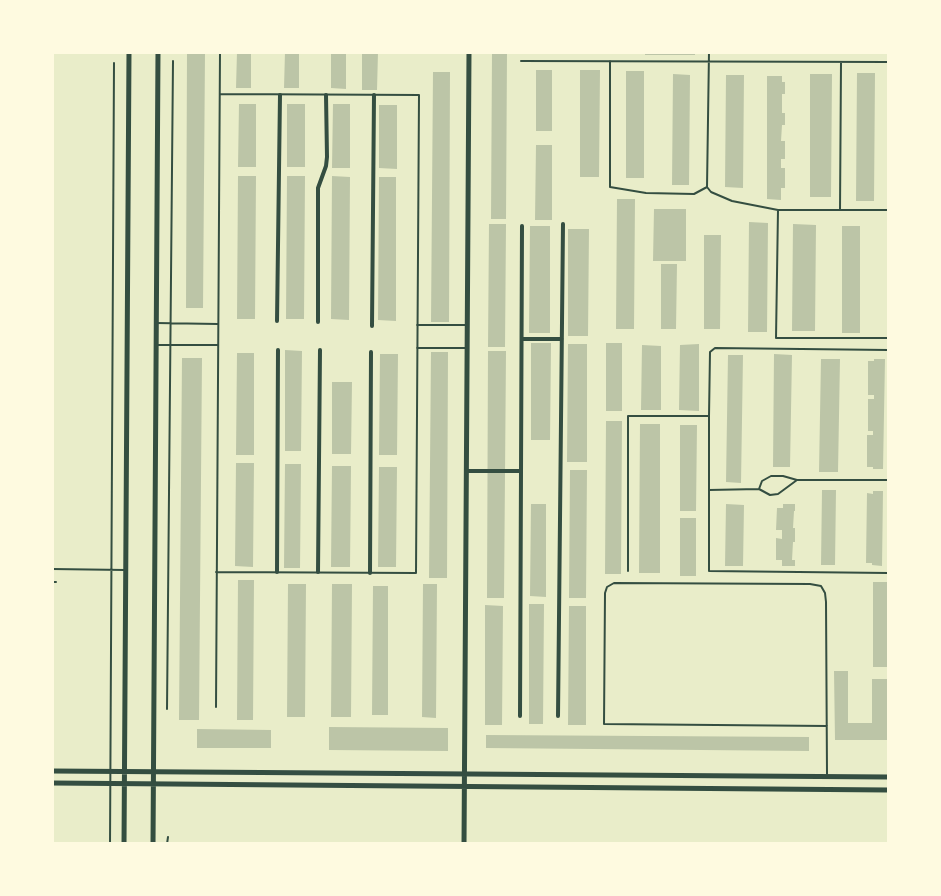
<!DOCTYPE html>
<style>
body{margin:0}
#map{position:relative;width:941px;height:896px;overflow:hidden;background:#e9edc9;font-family:"Varela Round",sans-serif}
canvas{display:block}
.frame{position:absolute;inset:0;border:54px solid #fefae0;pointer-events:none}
</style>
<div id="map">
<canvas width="941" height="896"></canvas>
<div class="frame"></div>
</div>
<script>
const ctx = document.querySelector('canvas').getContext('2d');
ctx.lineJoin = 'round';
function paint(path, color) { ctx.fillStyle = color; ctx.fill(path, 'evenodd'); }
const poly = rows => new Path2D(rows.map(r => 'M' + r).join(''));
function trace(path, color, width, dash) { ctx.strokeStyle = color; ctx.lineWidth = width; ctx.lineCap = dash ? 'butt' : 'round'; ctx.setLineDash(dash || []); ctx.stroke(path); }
const building = poly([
 [187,52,205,52,203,308,186,308],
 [237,52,251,52,251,88,236,88],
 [285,52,299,52,299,88,284,88],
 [331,52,346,52,346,89,331,88],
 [362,52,378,52,377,90,362,90],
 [492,52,507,52,506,219,491,219],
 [645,52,695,52,695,55,645,55],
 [536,70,552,70,552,131,536,131],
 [580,70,600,70,599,177,580,177],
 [626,71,644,71,644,178,626,178],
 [433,72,450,72,449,322,431,322],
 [857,73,875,73,874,201,856,201],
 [673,74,690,75,689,185,672,185],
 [810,74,832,74,831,197,810,197],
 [726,75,744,75,743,188,725,187],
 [767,76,782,76,782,82,785,82,785,94,782,94,782,113,785,113,785,125,782,125,781,141,785,141,785,159,781,159,781,168,785,168,785,188,781,188,781,200,767,199],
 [239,104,256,104,256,167,238,167],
 [287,104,305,104,305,167,287,167],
 [333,104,350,104,350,168,332,168],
 [379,105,397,105,397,169,379,168],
 [536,145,552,145,552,220,535,220],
 [238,176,256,176,255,319,237,319],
 [287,176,305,176,304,319,286,319],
 [332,176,350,177,349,320,331,319],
 [379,177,396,177,396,321,378,320],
 [617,199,635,199,634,329,616,329],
 [654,209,686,209,686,261,653,261],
 [749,222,768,223,767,332,748,332],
 [489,224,506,224,505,347,488,347],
 [793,224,816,225,815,331,792,331],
 [530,226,550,226,550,333,529,333],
 [842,226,860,226,860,333,842,333],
 [568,229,589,229,588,336,568,336],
 [704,235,721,235,720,329,704,329],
 [661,264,677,264,676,329,661,329],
 [531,343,551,343,550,440,531,440],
 [606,343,622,343,622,411,606,411],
 [568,344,587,344,587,462,567,462],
 [699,344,699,411,679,410,680,345],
 [642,345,661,346,661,410,641,410],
 [285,350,302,351,301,451,285,451],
 [488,351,506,351,504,598,487,598],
 [431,352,448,352,447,578,429,578],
 [237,353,254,353,254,455,236,455],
 [380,354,398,354,397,455,379,455],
 [774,354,792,355,790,467,773,467],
 [728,355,743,355,741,483,726,482],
 [182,358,202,358,199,720,179,720],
 [821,359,840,359,838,472,819,472],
 [874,359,885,359,883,469,873,469,873,467,867,467,867,435,873,435,873,431,868,431,868,399,874,399,874,395,868,395,868,361,874,361],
 [332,382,352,382,351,454,332,454],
 [606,421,622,421,621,574,605,574],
 [640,424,660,424,660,573,639,573],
 [680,425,697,425,696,511,680,511],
 [236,463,254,463,253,567,235,566],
 [285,464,301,464,300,568,284,568],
 [332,466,351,466,350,567,331,567],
 [379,467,397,467,396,567,378,567],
 [570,470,587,470,586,598,569,598],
 [822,490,836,490,835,565,821,565],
 [873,491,883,491,882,566,872,565,872,563,866,563,867,493,873,494],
 [531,504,546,504,546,597,530,596],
 [726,504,744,505,743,566,725,566],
 [783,504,795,504,795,511,794,511,793,528,795,528,795,542,793,542,792,560,795,560,795,566,782,566,782,560,776,560,776,538,782,539,782,530,776,530,777,508,783,508],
 [680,518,696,518,696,576,680,576],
 [238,580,254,580,253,720,237,720],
 [873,582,888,582,888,667,873,667],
 [288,584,306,584,305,717,287,717],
 [332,584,352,584,351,717,331,717],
 [423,584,437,584,436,718,422,717],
 [373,586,388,586,388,715,372,715],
 [529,604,544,604,543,724,529,724],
 [485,605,503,606,502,725,485,725],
 [569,606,586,606,586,725,568,725],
 [834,671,848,671,848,723,872,723,872,679,888,679,888,740,835,740],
 [329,727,448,728,448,751,329,750],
 [197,729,271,730,271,748,197,748],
 [486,735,809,737,809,751,486,748]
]);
const service = poly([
 [709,52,707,187,711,192,732,201,778,210,888,210],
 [521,61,888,62],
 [610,61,610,187,646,193,694,194,707,187],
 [778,210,776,338,888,338],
 [840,210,841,63],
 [156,323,218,324],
 [417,325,467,325],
 [156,345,218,345],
 [417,348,467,348],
 [709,416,710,352,715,348,888,350],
 [759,489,770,495,778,494,797,480],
 [709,490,759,489,762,481,771,476,783,476,797,480,888,480],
 [52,569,125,570],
 [628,571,628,416,709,416,709,571,888,573],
 [216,572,416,573,419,95,220,94],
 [52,582,56,582],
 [216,707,220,52],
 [167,709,173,61],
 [827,726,604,724,605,593,607,587,614,583,810,584,821,586,825,593,826,602,827,774],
 [110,844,114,63],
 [167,844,168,837]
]);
const minor = poly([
 [277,321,280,95],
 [318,322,318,188,326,166,327,157,326,95],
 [372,326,374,95],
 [522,339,562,339],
 [466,471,521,471],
 [277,572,278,350],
 [318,572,320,350],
 [370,573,371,352],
 [520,716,522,226],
 [558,716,563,224]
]);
const tertiary = poly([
 [52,771,888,777],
 [52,783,888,790],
 [124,844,129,52],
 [153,844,158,52],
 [464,844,469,52]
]);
paint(building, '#bcc5a7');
trace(service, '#344e41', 2);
trace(minor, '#344e41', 4);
trace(tertiary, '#344e41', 5);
</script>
